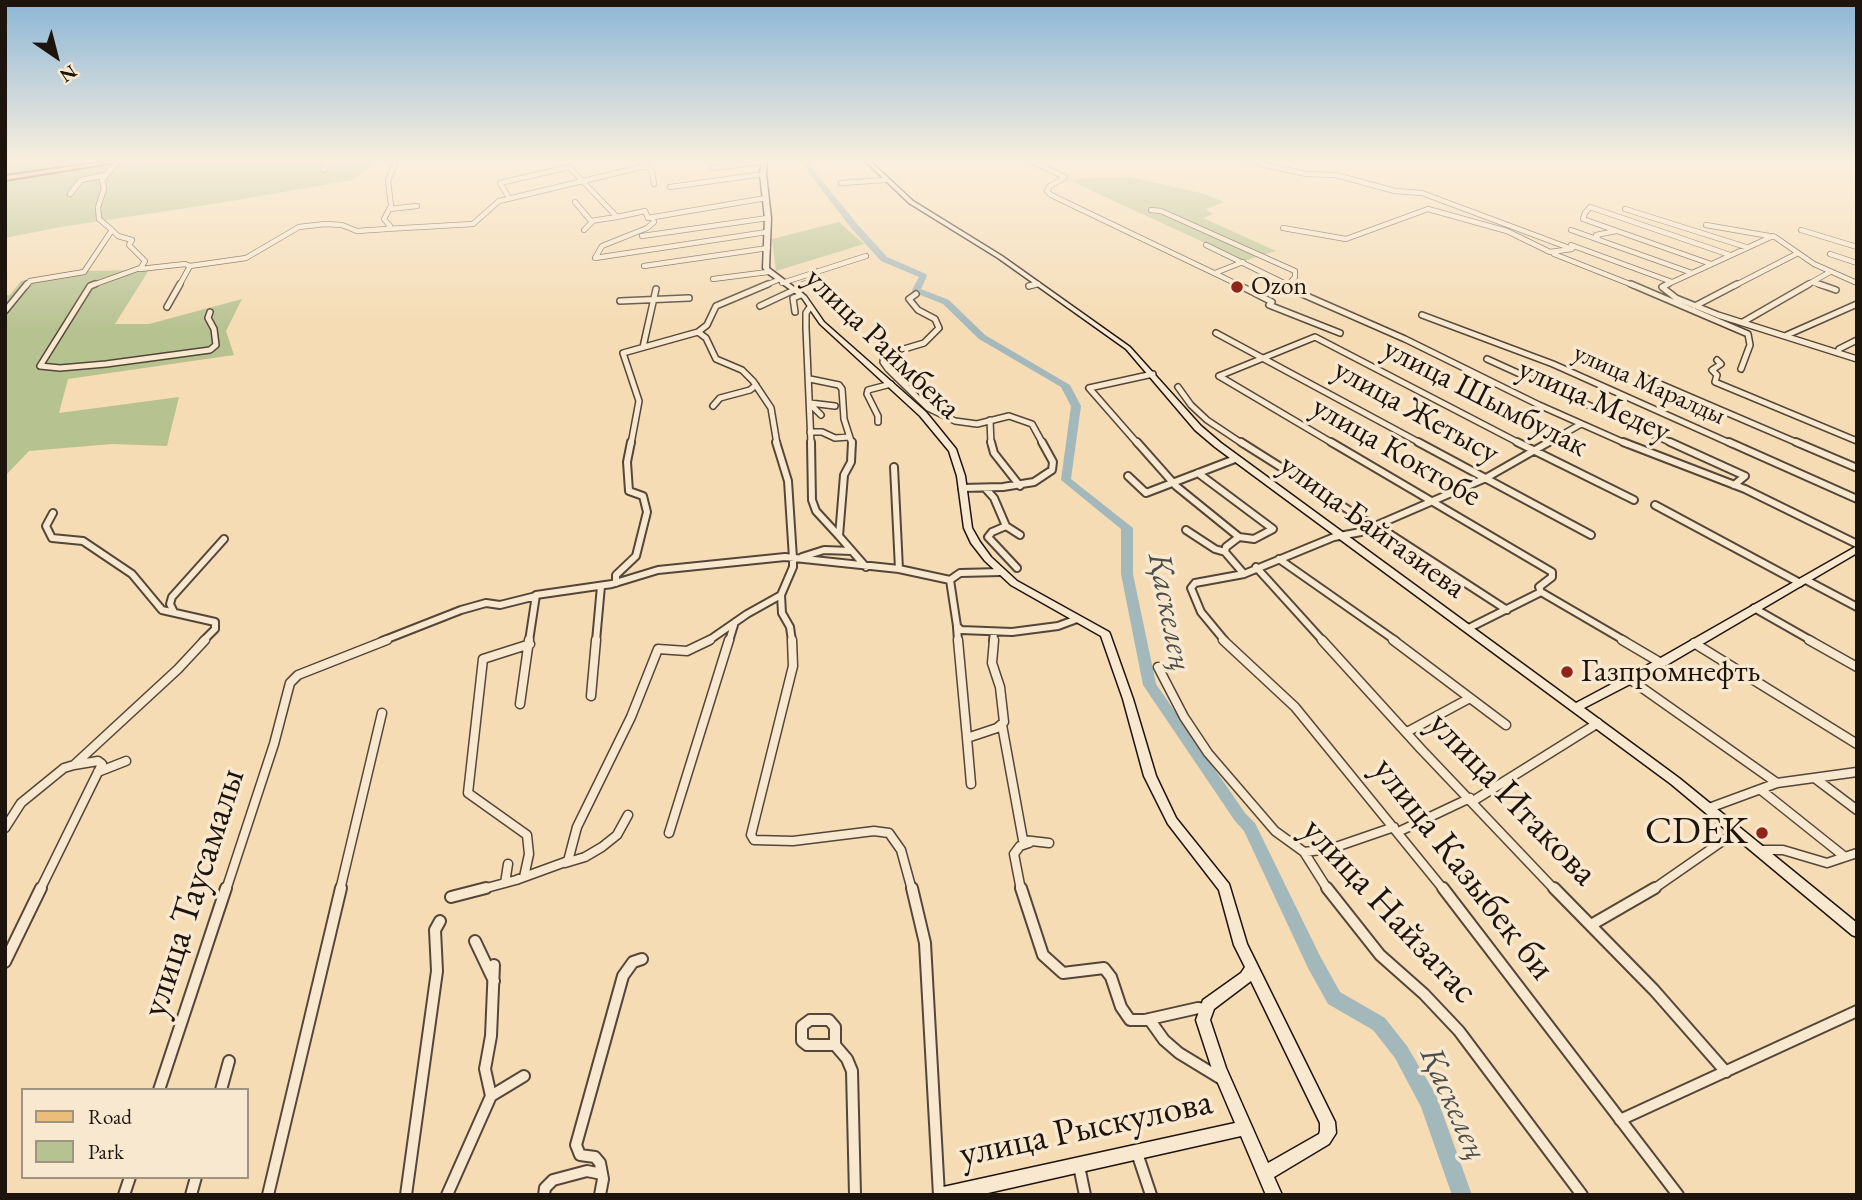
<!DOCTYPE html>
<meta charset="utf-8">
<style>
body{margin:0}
#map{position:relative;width:1862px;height:1200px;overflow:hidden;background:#f5dcb5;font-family:"EB Garamond",serif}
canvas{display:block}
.frame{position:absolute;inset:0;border:7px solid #1e140e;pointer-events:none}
.legend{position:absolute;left:21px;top:1088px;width:228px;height:91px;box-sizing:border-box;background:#f8e8cf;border:2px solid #a19382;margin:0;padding:9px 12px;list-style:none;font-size:21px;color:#1e140e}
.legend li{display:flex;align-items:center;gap:14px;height:35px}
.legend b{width:35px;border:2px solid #a19382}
.north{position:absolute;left:21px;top:21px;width:70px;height:70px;-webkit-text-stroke:5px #f8e8cf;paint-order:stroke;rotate:145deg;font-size:19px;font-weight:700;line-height:28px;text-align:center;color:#1e140e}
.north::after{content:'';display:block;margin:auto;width:24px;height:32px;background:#1e140e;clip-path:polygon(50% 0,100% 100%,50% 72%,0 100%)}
</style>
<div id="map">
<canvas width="1862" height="1200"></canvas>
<div class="frame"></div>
<ul class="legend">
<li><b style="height:9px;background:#eabe7a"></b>Road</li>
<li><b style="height:19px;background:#b7c291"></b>Park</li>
</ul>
<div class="north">N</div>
</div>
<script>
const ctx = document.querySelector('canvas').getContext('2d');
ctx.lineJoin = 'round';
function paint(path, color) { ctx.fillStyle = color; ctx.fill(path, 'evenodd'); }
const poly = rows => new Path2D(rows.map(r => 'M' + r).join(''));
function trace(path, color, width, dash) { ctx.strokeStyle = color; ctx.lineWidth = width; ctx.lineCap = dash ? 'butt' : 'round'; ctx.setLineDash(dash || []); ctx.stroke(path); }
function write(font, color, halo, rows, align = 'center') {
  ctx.font = font + ' "EB Garamond",serif'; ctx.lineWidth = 7; ctx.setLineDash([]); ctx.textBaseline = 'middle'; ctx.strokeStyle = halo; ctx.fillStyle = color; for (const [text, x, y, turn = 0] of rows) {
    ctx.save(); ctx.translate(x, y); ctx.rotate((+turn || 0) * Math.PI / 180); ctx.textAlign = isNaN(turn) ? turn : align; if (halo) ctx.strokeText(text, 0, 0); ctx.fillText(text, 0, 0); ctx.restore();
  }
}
const green = poly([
 [5,160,377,160,353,180,219,203,61,227,5,238],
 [1130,177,1205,194,1224,202,1206,209,1213,214,1203,218,1276,251,1244,261,1071,181,1085,178],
 [839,222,864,244,776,271,772,239],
 [149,270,115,324,149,324,242,299,226,331,234,355,68,379,59,413,179,397,167,446,112,444,29,451,5,476,5,295,10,295,21,281,79,271]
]);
const river = poly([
 [799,160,805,160,858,225,887,257,926,274,927,276,921,289,949,300,985,335,1070,385,1081,406,1071,479,1133,528,1133,574,1156,684,1245,813,1255,823,1320,956,1340,992,1385,1018,1407,1046,1436,1095,1472,1195,1452,1195,1421,1107,1395,1058,1373,1030,1328,1004,1308,968,1244,831,1235,821,1143,685,1121,574,1121,529,1061,480,1071,406,1061,387,979,339,943,304,913,292,912,290,919,277,881,261,852,229,799,160]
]);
const streetFar4 = poly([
 [1028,160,1065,177,1050,186,1047,191,1051,195,1241,286],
 [1243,160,1306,174,1336,175,1395,191,1422,193,1572,249,1550,252,1507,231,1428,209,1346,239,1283,228],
 [1853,160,1857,161],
 [646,166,652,171,654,184],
 [712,168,764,162],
 [324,170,328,160],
 [841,183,885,180],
 [670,187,763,174],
 [70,194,81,180,105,175],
 [509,198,500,183,569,167,617,217,645,211,648,218,766,198],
 [575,202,591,221,617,217],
 [389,209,417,206],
 [1625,209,1746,247],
 [1151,210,1161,211,1295,271,1295,277,1289,284],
 [652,217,654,222,647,228,602,246,595,258,767,232],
 [1706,225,1775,237,1814,264,1857,283],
 [386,229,473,224,499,201,646,166,636,160],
 [112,230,118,236,132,240,129,245,145,261,140,269,185,264,190,266],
 [584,230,592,222],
 [1571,230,1692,273],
 [1801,230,1857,247],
 [642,236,768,218],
 [1598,239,1596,235,1616,231],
 [1206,245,1290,286],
 [1571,245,1672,282],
 [1554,254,1635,286],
 [1830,254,1857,263],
 [1711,264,1583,219,1585,213,1590,207,1730,255],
 [644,266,768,248],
 [1215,273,1243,262],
 [713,279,768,272],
 [1812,282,1824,286],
 [782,283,866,256],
 [800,285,815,280,818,271],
 [26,286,30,281,84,272,112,230,99,219,98,207,104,189,102,180,118,161],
 [90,286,140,268],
 [179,286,190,266,246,258,299,227,325,224,342,225,357,231,387,229,390,226,384,219,391,206,388,180,397,160],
 [763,286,778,280],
 [1029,286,1038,284],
 [1664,286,1773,236],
 [1734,286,1798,253],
 [1805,286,1830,272]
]);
const streetFar3 = poly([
 [95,284,90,286,40,366,60,368,106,364,210,350,216,345,214,329,208,318,210,312],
 [1237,284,1272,302,1269,305,1340,333],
 [1289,284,1293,290,1405,339,1539,405,1627,444],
 [1631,284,1748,334,1750,345,1741,369],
 [1668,284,1662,287,1676,298,1718,315,1857,359],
 [1819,284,1836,290],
 [1029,286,1036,284],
 [916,294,909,299,918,310,935,319,939,328,924,343,884,355,883,362,888,369,928,408,955,421,977,424,1009,416,1032,424,1043,444],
 [620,301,689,298],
 [760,306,794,290],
 [1695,306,1737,284],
 [167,307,180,284],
 [810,307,806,313,806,328,811,444],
 [5,311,27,284],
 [795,312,793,298,801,295],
 [1422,315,1553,364,1732,444],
 [1743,322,1809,284],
 [698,332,706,338,716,359,742,370,753,381,771,408,777,444],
 [1216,333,1422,444],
 [1787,335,1857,304],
 [643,347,656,289],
 [1838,353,1839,349,1857,340],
 [1487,359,1674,444],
 [1717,360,1721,364,1712,370,1717,375,1715,382,1857,441],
 [1219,376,1334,444],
 [1219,376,1315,337,1521,444],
 [1646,378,1800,444],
 [810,379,839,385,842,389,844,419,852,444],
 [1178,387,1191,405,1207,420,1243,444],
 [810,403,835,406],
 [810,404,821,415],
 [713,406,720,398,750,390,756,385],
 [990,420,991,444],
 [878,422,878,416,867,394,868,390,891,384],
 [810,432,822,432,835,438,849,437],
 [631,444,639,401,623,353,698,332,707,325,716,306,768,284],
 [1138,444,1089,388,1153,374],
 [1546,444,1581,424]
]);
const streetFar2 = poly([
 [776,442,788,481,793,558,793,567,781,595],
 [811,442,812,500,816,511,839,536],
 [852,442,851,462,844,475,839,536,866,567],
 [991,442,994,453,1020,486],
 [1137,442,1176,486,1239,537],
 [1241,442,1374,526],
 [1331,442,1552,572,1552,577,1539,587,1541,592,1469,628],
 [1418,442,1591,535],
 [1517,442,1634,500],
 [1623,442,1745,489,1857,544],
 [1670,442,1745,476,1734,485],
 [1729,442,1857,499],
 [1796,442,1857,468],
 [894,467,899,569],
 [1198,473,1273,529,1254,539,1239,537],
 [1128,476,1146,493,1235,459],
 [962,488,1003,487,1034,482,1052,470,1053,462,1042,442],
 [985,488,994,498,1006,526,1020,535],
 [1655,505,1800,583],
 [53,513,46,526,52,538,83,541,132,574,162,610,215,622,215,629,203,641],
 [1376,525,1507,610],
 [1006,526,992,532,988,537,1017,568],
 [1186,530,1215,549,1225,552,1244,574],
 [1225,552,1226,547,1239,537],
 [802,557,824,550,852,551],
 [1279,559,1396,641],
 [1256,567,1323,641],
 [950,580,960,573,1001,572],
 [1806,580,1857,607],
 [616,583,616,575,636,556,647,512,643,496,629,491,627,462,631,442],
 [1541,592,1625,641],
 [1754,608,1812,641],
 [174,612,170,604,172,597,224,539],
 [957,627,958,641],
 [382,641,461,610,486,603,500,605,536,596],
 [529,641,536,595,612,584,658,570,785,557,899,569,950,580,957,626,961,630,1012,632,1058,626,1077,619],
 [596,641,601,586],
 [708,641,747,614,781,595,782,613,790,627,792,641],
 [729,641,734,625],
 [993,641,994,632],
 [1225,641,1201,612,1191,588,1195,583,1244,574,1334,537,1361,532,1486,478,1549,442]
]);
const streetFar1 = poly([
 [792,640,793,666,751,835,754,840,793,841,874,831,889,833,901,850,912,890],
 [958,640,967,738],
 [1223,640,1295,707,1444,890],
 [1322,640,1421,749,1555,890],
 [1393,640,1506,725],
 [1622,640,1661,663],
 [1809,640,1857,667],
 [1694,643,1857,744],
 [1158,667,1184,717,1208,753,1275,831,1304,852,1328,890],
 [1631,680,1777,783],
 [591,696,596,640],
 [520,704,529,640],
 [1002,725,1023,840,1049,843],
 [1407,732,1470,698],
 [98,772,126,761],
 [1816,779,1857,810],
 [971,784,967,738,997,728,1004,722,1000,687,992,663,994,640],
 [1761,790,1845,857],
 [1473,801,1598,723],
 [1709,808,1777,783,1857,772],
 [5,828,21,803,64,768,74,765],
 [1398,832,1470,798],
 [669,833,729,640],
 [1761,850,1783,850,1827,863,1857,853],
 [1304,852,1330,849,1394,827],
 [565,863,585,857,602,847,617,835,628,815],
 [524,877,529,854,527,835,468,793,483,659,530,644],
 [505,883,508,864],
 [40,890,102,764,98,761,74,765,178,669,205,640],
 [226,890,274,744,290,683,298,675,387,640],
 [340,890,382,713],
 [479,890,516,880,568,861,577,827,631,717,658,649,687,651,710,640],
 [1021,890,1014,854,1020,846,1029,843],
 [1652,890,1737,831]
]);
const street = poly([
 [912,888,925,943,939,1195],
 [1021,888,1043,955,1063,973,1104,968,1111,977,1121,1007,1130,1020,1145,1020,1198,1008,1205,1009],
 [1327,888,1380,955,1424,994,1459,1031,1582,1195],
 [1443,888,1678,1195],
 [1554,888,1654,990,1726,1072],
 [451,897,486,888],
 [1591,925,1655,888],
 [475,941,494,981],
 [5,962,41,888],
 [1149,1019,1164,1040,1179,1053,1220,1078],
 [810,1020,829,1020,835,1027,835,1045,807,1045,802,1041,802,1026,810,1020],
 [835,1045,847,1059,852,1071,855,1195],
 [159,1090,226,888],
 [221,1090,229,1061],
 [491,1096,524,1076],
 [1620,1120,1857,1011],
 [1137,1153,1151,1195],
 [1079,1166,1085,1195],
 [124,1195,130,1177],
 [191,1195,196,1177],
 [268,1195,341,888],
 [406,1195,437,971,435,930,440,921],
 [447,1195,491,1096,485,1069,491,1036,494,965],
 [544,1195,545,1188,553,1180,587,1171,602,1174],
 [600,1195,603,1179,600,1163,595,1157,580,1155,576,1145,623,976,633,962,642,959]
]);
const secondary = poly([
 [762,160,767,160,766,174,771,218,769,268,806,296,824,322,926,412,956,449,965,476,972,528,980,542,991,557,1017,581,1109,632,1110,634,1133,699,1156,776,1176,818,1229,884,1247,944,1335,1122,1336,1133,1329,1144,1274,1177,1282,1195,1266,1195,1241,1136,979,1195,935,1195,937,1189,943,1187,1235,1123,1212,1069,1196,1020,1203,1000,1241,973,1245,967,1234,945,1219,890,1168,824,1144,776,1123,699,1101,636,1011,585,985,561,971,543,964,528,957,476,949,451,920,416,820,324,802,298,767,273,763,268,765,218,760,174,762,160],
 [1251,981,1320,1123,1320,1131,1319,1134,1268,1163,1226,1068,1210,1020,1214,1009,1251,981],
 [864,160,869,160,913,201,1002,256,1130,347,1201,426,1221,443,1576,703,1657,660,1857,546,1857,553,1665,666,1584,708,1679,778,1857,923,1857,937,1852,935,1671,784,1215,447,1195,430,1126,349,998,258,909,203,864,160]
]);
const primary = poly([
 [117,160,128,160,5,180,5,176,117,160]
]);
const markers = [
 [1237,287,7,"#8f2418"],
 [1567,672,7,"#8f2418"],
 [1762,833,7,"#8f2418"]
];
const farPoinames = [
 ["Ozon",1251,287]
];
const farStreetnames = [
 ["улица Маралды",1649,385,24]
];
const streetNames = [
 ["улица Раймбека",882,344,44],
 ["улица Шымбулак",1485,398,27],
 ["улица Медеу",1594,401,24],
 ["улица Жетысу",1416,412,29],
 ["улица Коктобе",1396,452,30],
 ["улица Байгазиева",1372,527,36]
];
const poiNames = [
 ["Газпромнефть",1581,672]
];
const waterNames = [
 ["Қаскелең",1169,612,79],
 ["Қаскелең",1453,1104,66]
];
const nearStreetnames = [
 ["улица Итакова",1512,799,46],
 ["улица Казыбек би",1463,869,52],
 ["улица Таусамалы",194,893,-72],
 ["улица Найзатас",1389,911,47],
 ["улица Рыскулова",1086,1129,-12]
];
const nearPoinames = [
 ["CDEK",1748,833]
];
paint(green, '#b7c291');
paint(river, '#a3b8ba');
trace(streetFar4, '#544638', 6);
trace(streetFar3, '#544638', 8);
trace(streetFar2, '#544638', 10);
trace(streetFar1, '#544638', 11);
trace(street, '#544638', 14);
trace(secondary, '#1e140e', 3);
trace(primary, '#1e140e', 4);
trace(streetFar4, '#f8e8cf', 4.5);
trace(streetFar3, '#f8e8cf', 5);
trace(streetFar2, '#f8e8cf', 6);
trace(streetFar1, '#f8e8cf', 8);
trace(street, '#f8e8cf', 10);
paint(secondary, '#f8e8cf');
paint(primary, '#eabe7a');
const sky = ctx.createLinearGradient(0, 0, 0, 328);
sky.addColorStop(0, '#8cb6d6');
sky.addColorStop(0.49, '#faefde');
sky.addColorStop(1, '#faefde00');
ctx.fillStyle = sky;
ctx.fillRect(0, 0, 1862, 328);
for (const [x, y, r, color] of markers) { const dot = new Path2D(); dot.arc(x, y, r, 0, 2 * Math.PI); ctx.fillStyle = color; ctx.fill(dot); trace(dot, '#f8e8cf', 2.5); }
write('26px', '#1e140e', '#f8e8cf', farPoinames, 'left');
write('26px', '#1e140e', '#f8e8cf', farStreetnames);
write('32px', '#1e140e', '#f8e8cf', streetNames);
write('32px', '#1e140e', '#f8e8cf', poiNames, 'left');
write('italic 33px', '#4d4d4a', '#f8e8cf', waterNames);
write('38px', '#1e140e', '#f8e8cf', nearStreetnames);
write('38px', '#1e140e', '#f8e8cf', nearPoinames, 'right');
</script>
